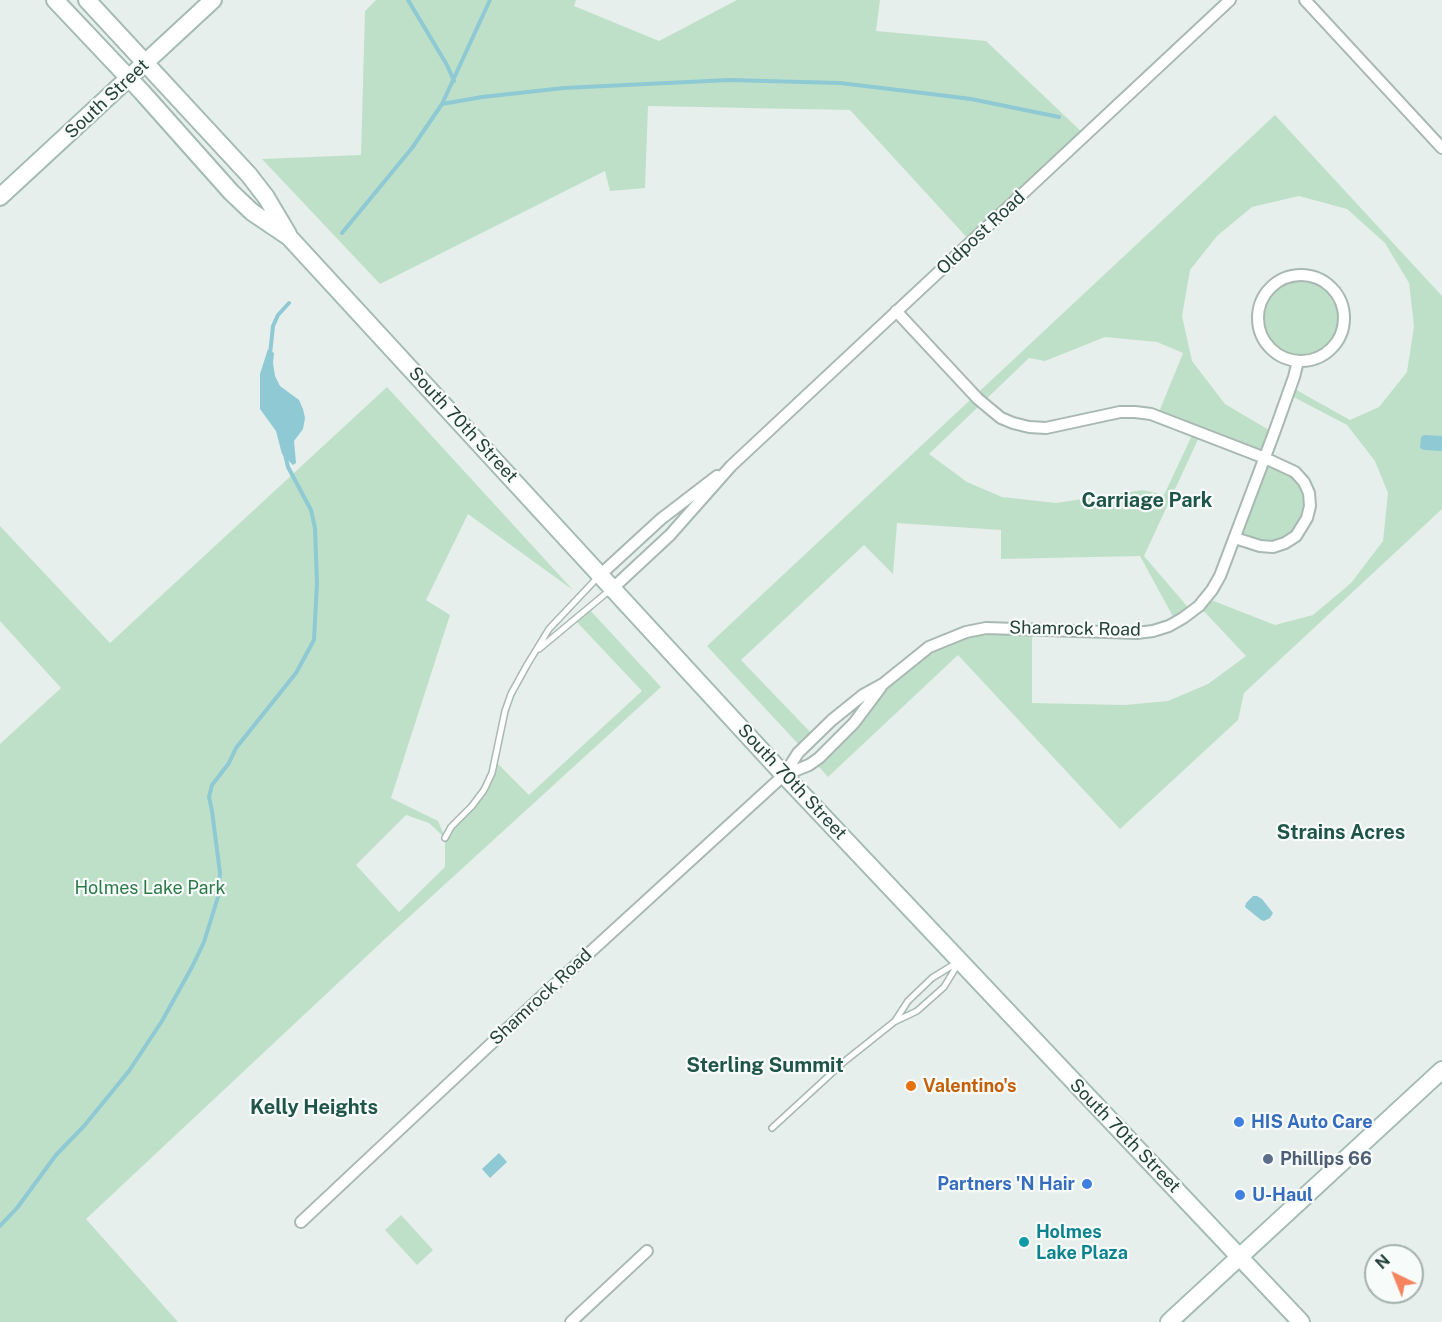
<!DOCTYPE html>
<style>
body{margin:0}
#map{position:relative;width:1442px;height:1322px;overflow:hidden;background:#e6efeb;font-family:"Public Sans",sans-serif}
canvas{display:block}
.north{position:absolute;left:1364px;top:1244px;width:60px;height:60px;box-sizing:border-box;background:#f7fbf9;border:2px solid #a3b1ad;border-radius:50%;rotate:317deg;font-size:16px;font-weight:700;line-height:24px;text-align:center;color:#24423a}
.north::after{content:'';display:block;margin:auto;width:21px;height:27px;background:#f4845f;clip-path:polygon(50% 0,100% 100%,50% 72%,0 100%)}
</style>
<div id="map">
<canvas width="1442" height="1322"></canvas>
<div class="north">N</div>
</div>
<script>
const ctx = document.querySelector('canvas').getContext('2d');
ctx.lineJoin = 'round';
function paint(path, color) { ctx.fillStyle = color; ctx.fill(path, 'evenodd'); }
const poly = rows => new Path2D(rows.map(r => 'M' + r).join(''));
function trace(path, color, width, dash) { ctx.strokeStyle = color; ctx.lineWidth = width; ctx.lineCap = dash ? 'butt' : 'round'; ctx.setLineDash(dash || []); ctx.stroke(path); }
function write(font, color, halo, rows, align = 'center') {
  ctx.font = font + ' "Public Sans",sans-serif'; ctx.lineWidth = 4.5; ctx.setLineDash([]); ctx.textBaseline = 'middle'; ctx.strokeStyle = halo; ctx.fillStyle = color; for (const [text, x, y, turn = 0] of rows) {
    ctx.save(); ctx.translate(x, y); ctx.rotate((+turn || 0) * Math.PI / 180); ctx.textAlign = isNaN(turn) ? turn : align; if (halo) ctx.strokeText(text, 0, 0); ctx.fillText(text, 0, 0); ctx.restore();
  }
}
const green = poly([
 [376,0,576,0,574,6,659,41,737,0,880,0,876,31,986,41,1085,135,971,242,850,110,648,106,645,188,610,191,605,171,380,284,262,159,361,155,365,11],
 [1275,115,1442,296,1442,509,1244,693,1238,720,1120,829,958,655,828,777,814,761,912,659,966,632,1032,629,1032,703,1125,705,1168,701,1208,684,1246,656,1199,606,1206,598,1275,625,1313,615,1351,583,1383,541,1388,493,1375,461,1347,425,1288,394,1291,387,1350,420,1379,407,1407,372,1414,326,1409,283,1385,243,1347,209,1299,196,1252,207,1217,236,1190,270,1182,316,1192,361,1225,404,1274,433,1265,458,1288,467,1309,493,1301,530,1273,547,1235,538,1265,458,1201,433,1144,556,1192,612,1176,622,1140,556,1001,559,1001,530,897,523,893,574,864,545,741,660,815,737,802,748,707,646],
 [1105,337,1157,342,1183,353,1157,417,1194,431,1164,495,1143,490,1056,503,1002,497,967,482,929,454,1029,358,1045,361],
 '1258 318a43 43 0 1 1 86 0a43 43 0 1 1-86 0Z',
 [387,387,573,590,468,514,426,600,450,615,391,798,438,821,445,837,484,790,495,761,529,795,642,691,575,620,589,609,661,687,385,939,86,1219,178,1322,0,1322,0,744,61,688,0,621,0,526,110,643],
 [406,815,429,823,445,838,445,867,399,912,356,865],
 [401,1215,433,1250,417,1265,385,1230]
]);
const water = poly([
 [268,349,274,353,273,363,275,376,280,386,299,400,303,409,305,418,303,429,294,441,296,463,293,465,282,454,276,431,260,409,260,374],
 [1424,435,1442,436,1442,451,1424,450,1420,448,1421,437],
 [1253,896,1257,896,1262,899,1273,913,1270,918,1264,921,1261,920,1245,907,1246,903],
 [499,1153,507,1162,490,1178,482,1169]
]);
const stream = poly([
 [408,0,447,65,454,81],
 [442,104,482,97,564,88,729,80,802,82,840,83,923,93,971,99,1059,117],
 [342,233,412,148,442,104,490,0],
 [270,354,273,326,278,315,289,303],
 [0,1226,17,1208,56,1155,84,1126,129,1071,162,1021,192,967,204,942,218,897,220,873,212,811,209,797,212,785,229,763,236,748,296,673,314,640,317,583,315,528,311,510,288,467,285,454]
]);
const lane = poly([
 [539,649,610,590],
 [445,838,451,827,472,806,484,790,492,773,505,711,511,694,527,665,549,629,599,576],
 [895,1021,908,1001,932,978,958,962],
 [772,1128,845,1061,894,1022,917,1011,944,987,958,964]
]);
const street = poly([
 [1305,0,1442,148],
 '1258 318a43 43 0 1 1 86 0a43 43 0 1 1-86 0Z',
 [896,311,978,399,1001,418,1013,423,1029,427,1046,428,1120,412,1135,412,1151,414,1265,458,1295,472,1304,482,1309,493,1310,506,1307,518,1296,536,1285,543,1273,547,1260,546,1235,538],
 [600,575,661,519,717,476],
 [613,588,670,535,731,466,1230,0],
 [784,775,809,765,819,758,854,723,881,687],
 [301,1222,541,997,784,775,798,753,832,720,863,695,883,684,929,647,966,632,986,628,1137,633,1153,631,1169,626,1183,618,1199,606,1212,590,1220,576,1274,433,1294,377,1298,361],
 [571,1322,647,1251]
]);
const secondary = poly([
 [55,0,142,92,231,192,252,212,289,237,784,775,1301,1322],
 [87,0,249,175,266,197,288,234],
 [0,197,213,0],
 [1169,1322,1442,1070]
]);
const markers = [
 [911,1086,6,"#e8710a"],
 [1239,1122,6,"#3f7fe0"],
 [1268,1159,6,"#5c6f8a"],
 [1087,1184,6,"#3f7fe0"],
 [1240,1195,6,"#3f7fe0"],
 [1024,1242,6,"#0f9aa8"]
];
const streetNames = [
 ["South Street",107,99,-43],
 ["Oldpost Road",981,233,-43],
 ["South 70th Street",463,425,47],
 ["Shamrock Road",1075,629,1],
 ["South 70th Street",792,782,47],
 ["Shamrock Road",541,997,-43],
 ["South 70th Street",1125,1136,46]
];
const parkNames = [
 ["Holmes Lake Park",150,888]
];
const foodNames = [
 ["Valentino's",923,1086]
];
const shopNames = [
 ["HIS Auto Care",1251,1122],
 ["Partners 'N Hair",1075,1184,"right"],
 ["U-Haul",1252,1195]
];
const serviceNames = [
 ["Phillips 66",1280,1159]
];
const cultureNames = [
 ["Holmes",1036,1232],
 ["Lake Plaza",1036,1253]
];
const neighbourhoodNames = [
 ["Carriage Park",1147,501],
 ["Strains Acres",1341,833],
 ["Sterling Summit",765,1066],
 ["Kelly Heights",314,1108]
];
paint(green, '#bfe0c8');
paint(water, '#8ec9d4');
trace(stream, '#8ec9d4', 4);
trace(lane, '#a8b8b2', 8);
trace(street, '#a8b8b2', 14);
trace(secondary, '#a4bbb3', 20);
trace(lane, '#fff', 5);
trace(street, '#fff', 10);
trace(secondary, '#fff', 16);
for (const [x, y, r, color] of markers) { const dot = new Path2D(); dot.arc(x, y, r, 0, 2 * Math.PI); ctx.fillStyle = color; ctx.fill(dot); trace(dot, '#f7fbf9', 2); }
write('18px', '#24423a', '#f7fbf9', streetNames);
write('18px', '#2d7a4b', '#f7fbf9', parkNames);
write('bold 18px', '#c56008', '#f7fbf9', foodNames, 'left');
write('bold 18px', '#366cbe', '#f7fbf9', shopNames, 'left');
write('bold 18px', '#4e5e75', '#f7fbf9', serviceNames, 'left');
write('bold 18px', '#0d838f', '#f7fbf9', cultureNames, 'left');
write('bold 20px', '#1f5548', '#f7fbf9', neighbourhoodNames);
</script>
